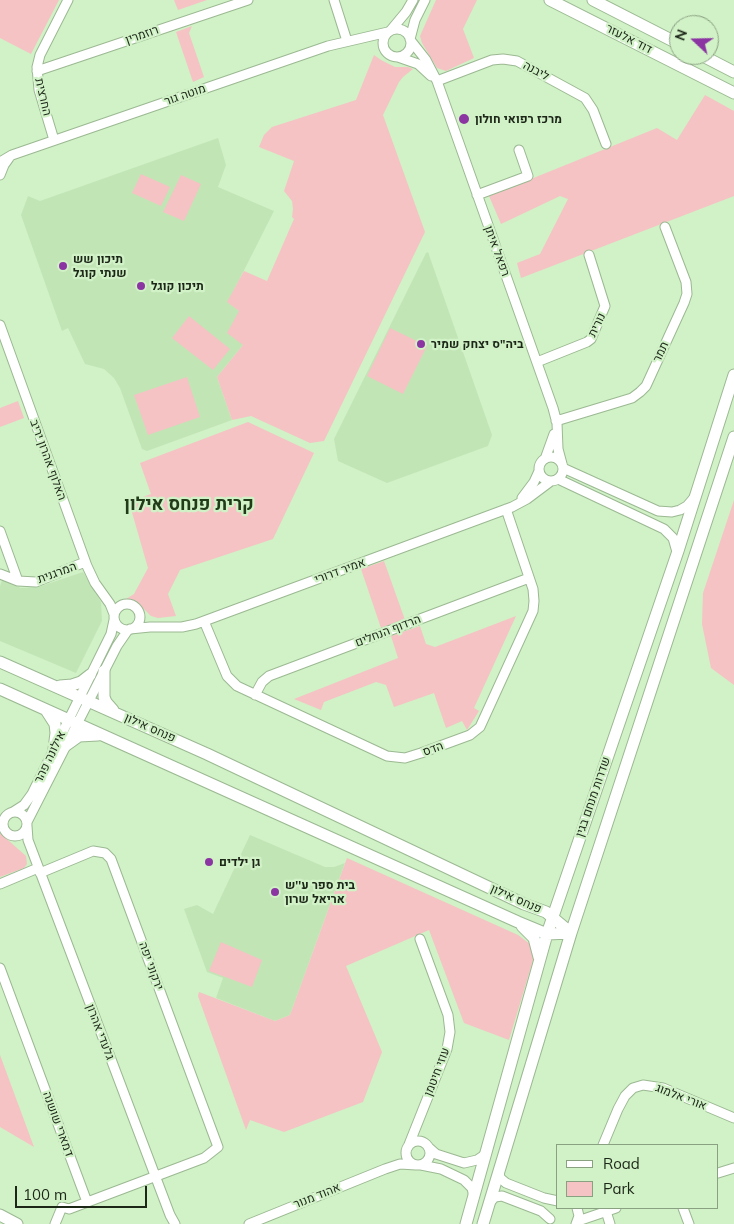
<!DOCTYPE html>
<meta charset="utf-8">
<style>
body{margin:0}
#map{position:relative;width:734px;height:1224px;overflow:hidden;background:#d1f1c7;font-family:Mulish,sans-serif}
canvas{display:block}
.legend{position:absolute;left:556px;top:1144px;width:162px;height:65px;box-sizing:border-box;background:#d1f1c7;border:1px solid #89a081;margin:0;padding:6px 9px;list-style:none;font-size:15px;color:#1c2718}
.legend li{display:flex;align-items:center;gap:10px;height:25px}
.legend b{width:25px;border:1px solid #89a081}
.north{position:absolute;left:669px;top:15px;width:50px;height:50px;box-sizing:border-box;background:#d1f1c7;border:1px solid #89a081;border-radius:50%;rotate:291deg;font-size:14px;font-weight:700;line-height:20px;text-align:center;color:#1c2718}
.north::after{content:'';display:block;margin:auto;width:18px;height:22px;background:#8b35a2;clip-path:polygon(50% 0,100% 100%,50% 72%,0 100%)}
.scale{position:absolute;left:15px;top:1186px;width:132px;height:22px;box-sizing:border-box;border:2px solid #1c2718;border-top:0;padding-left:6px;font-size:15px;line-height:18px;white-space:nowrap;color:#1c2718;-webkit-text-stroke:4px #d1f1c7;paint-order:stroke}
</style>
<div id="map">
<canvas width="734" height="1224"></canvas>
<ul class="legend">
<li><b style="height:6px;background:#fff"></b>Road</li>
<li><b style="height:14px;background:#f5c3c3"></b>Park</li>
</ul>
<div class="north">N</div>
<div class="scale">100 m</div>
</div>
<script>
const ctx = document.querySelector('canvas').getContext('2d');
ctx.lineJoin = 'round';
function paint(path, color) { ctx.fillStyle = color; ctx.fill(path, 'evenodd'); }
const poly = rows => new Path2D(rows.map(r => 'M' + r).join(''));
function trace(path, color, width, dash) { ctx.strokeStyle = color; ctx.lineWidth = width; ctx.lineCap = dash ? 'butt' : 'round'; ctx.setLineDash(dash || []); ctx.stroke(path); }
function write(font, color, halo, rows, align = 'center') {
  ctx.font = font + ' Mulish,Heebo,sans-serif'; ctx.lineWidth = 4.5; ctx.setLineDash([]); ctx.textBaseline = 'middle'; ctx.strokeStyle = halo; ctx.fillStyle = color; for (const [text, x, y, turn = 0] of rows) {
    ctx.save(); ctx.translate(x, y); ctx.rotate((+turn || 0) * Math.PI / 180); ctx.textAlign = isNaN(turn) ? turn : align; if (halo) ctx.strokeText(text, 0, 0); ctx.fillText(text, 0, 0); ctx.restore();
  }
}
const built = poly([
 [218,138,226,165,218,187,274,211,228,302,239,311,243,345,217,377,232,420,147,451,142,449,120,388,114,378,104,369,85,364,68,328,62,331,21,215,28,196,40,201],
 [428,252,492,435,488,446,387,483,338,461,334,439,426,253],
 [83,572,101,602,102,621,76,673,0,641,0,586,2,580,21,588,38,587],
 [250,835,325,867,334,867,345,863,290,1015,275,1021,216,998,223,978,207,972,184,909,197,905,213,914]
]);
const green = poly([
 [0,0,59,0,31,54,0,38],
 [174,0,207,0,178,10],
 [436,0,477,0,463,29,474,58,446,71,437,68,422,43,420,36],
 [192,26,189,33,204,77,193,82,176,32],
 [374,55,381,60,395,67,408,67,413,69,403,77,399,82,383,115,425,232,324,441,310,443,251,416,232,420,217,377,243,345,227,333,239,311,227,302,244,271,267,281,294,219,292,217,293,209,292,201,284,191,294,161,259,147,264,135,272,127,356,100],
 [705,95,734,111,734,196,521,278,517,263,540,254,568,199,560,196,501,224,489,196,657,128,677,140],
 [141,174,170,187,161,206,132,193],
 [181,175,201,184,184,221,163,212],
 [189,316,230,349,213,370,172,338],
 [390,328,427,346,403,394,367,376],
 [187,377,200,417,148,435,134,395],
 [18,401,24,418,0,427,0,408],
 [248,422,314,453,273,539,180,570,168,594,176,616,158,618,151,616,140,605,132,600,126,599,134,594,148,568,129,502,151,494,140,463],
 [734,500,734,685,711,668,702,624,703,593],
 [384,561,405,620,381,628,361,569],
 [516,616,474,708,479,711,467,730,462,721,446,728,434,693,394,707,386,685,376,682,324,702,321,710,294,699,398,658,391,636,420,626,426,644,435,647],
 [0,833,26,856,27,864,24,868,0,877],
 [347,858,518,935,530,944,534,957,509,1040,464,1023,429,930,346,966,382,1052,363,1102,284,1132,250,1120,246,1130,198,996,199,992,275,1021,290,1015],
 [221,942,262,960,252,987,209,971],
 [0,1055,34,1147,0,1127]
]);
const minor = poly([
 [334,0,347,41],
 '383 43a14 14 0 1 1 28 0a14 14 0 1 1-28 0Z',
 [391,30,406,12,413,0],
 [410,39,415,20,425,0],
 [411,41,426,60,437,81,553,408,557,423,558,449,562,464],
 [398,57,418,64,431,76],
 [37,71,248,0],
 [437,81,492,60,503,59,517,61,585,98,593,110,606,144],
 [54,140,39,90,37,67,40,55,68,0],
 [0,162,12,155,328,46,388,32],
 [0,175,4,165,9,158],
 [477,195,528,176,519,150],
 [0,325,87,566,95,583,110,604,114,614],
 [537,362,587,342,591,339,605,306,589,255],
 [556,421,632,398,640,392,646,386,684,303,687,294,686,282,665,227],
 '539 469a12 12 0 1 1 24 0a12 12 0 1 1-24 0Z',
 [545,459,554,434],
 [563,468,658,511,672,512,680,510,687,506,693,499],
 [558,479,664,529,673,538,677,552],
 [522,498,534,482,539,471],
 [0,531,18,581],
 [0,574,18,581,36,582,85,562],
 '114 617a13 13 0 1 1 26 0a13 13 0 1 1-26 0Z',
 [204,621,227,676,237,686,387,756,405,758,421,753,470,735,480,727,533,611,534,601,533,589,506,509],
 [130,629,150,627,182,627,196,624,512,507,527,499,551,481],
 [255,695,262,682,269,676,529,578],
 '3 824a12 12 0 1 1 24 0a12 12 0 1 1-24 0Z',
 [13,812,24,805,32,794,111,634,114,620],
 [27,822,117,646,128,630],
 [27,826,28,840,170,1215,175,1224],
 [40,873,93,851,105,853,111,859,218,1147,204,1158,69,1209,62,1207,55,1224],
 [0,884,38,868],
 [0,968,87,1202],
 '406 1153a12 12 0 1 1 24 0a12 12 0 1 1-24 0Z',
 [603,1145,618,1109,625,1096,633,1088,643,1085,663,1088,734,1118],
 [408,1147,447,1049,450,1032,448,1015,420,939],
 [428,1147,436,1154,464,1163,477,1160,486,1154],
 [421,1165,441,1169,464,1180,472,1188,474,1197],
 [499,1171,500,1178,506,1183,544,1198,558,1201],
 [718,1173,734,1168],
 [489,1203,495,1197,502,1196,541,1211,550,1219],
 [683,1208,689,1224],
 [606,1211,610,1224],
 [578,1221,616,1208],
 [249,1224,385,1169,400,1164,416,1165],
 [576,1224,579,1216,577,1208]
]);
const tertiary = poly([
 [550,0,734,93],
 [593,0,679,44],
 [701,55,734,72],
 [0,662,207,754,524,904,546,912,571,933],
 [104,671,104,697,106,702,113,710],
 [60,686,72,685,81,682,90,675],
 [0,689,518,922,547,934,571,933],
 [46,710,55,724,56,733,54,749],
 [65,746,79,736,98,735],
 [522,926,534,938,539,957],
 [0,1215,17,1224],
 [466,1224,547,934,678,551,734,375],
 [483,1224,571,933,734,437]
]);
const markers = [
 [464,119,6,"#8b35a2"],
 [63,266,5,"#8b35a2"],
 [141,286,5,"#8b35a2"],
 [421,344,5,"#8b35a2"],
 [209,862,5,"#8b35a2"],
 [275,892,5,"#8b35a2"]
];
const streetNames = [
 ["רוזמרין",142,35,-19],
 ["דוד אלעזר",629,39,27],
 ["ליבנה",536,71,28],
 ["מוטה גור",185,95,-19],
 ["החרצית",43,97,77],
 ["רפאל איתן",497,251,70],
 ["נורית",597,325,-64],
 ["תמר",661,352,-65],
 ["האלוף אהרון יריב",48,460,70],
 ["אמיר דרורי",340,571,-20],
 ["המרגנית",57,573,-20],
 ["הרדוף הנחלים",388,631,-21],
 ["פנחס אילון",150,728,24],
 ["הדס",433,749,-21],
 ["אילונה פהר",50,757,-64],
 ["שדרות מנחם בגין",593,797,-71],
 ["פנחס אילון",516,899,24],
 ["ירקוני יפה",151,966,70],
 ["גלעדי אהרון",100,1032,69],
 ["עוזי חיטמן",437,1072,-69],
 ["אורי אלמוג",681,1097,21],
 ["דמארי שושנה",58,1124,70],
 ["אהוד מנור",317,1196,-22]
];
const poiNames = [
 ["מרכז רפואי חולון",475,119],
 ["תיכון שש",73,259],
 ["שנתי קוגל",73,273],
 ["תיכון קוגל",151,286],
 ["ביה\"ס יצחק שמיר",431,344],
 ["גן ילדים",219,862],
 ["בית ספר ע''ש",285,885],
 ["אריאל שרון",285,899]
];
const districtNames = [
 ["קרית פנחס אילון",189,505]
];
paint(built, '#c2e5b6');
paint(green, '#f5c3c3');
trace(minor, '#9bb992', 11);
trace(tertiary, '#9bb992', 13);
trace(minor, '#fff', 9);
trace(tertiary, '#fff', 11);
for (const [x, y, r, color] of markers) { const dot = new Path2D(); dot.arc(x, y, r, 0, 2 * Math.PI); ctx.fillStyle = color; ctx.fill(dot); trace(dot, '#d1f1c7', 2); }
write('12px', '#1c2718', '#d1f1c7', streetNames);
write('bold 12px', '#1c2718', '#d1f1c7', poiNames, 'left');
write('bold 18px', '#223c1a', '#d1f1c7', districtNames);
</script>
